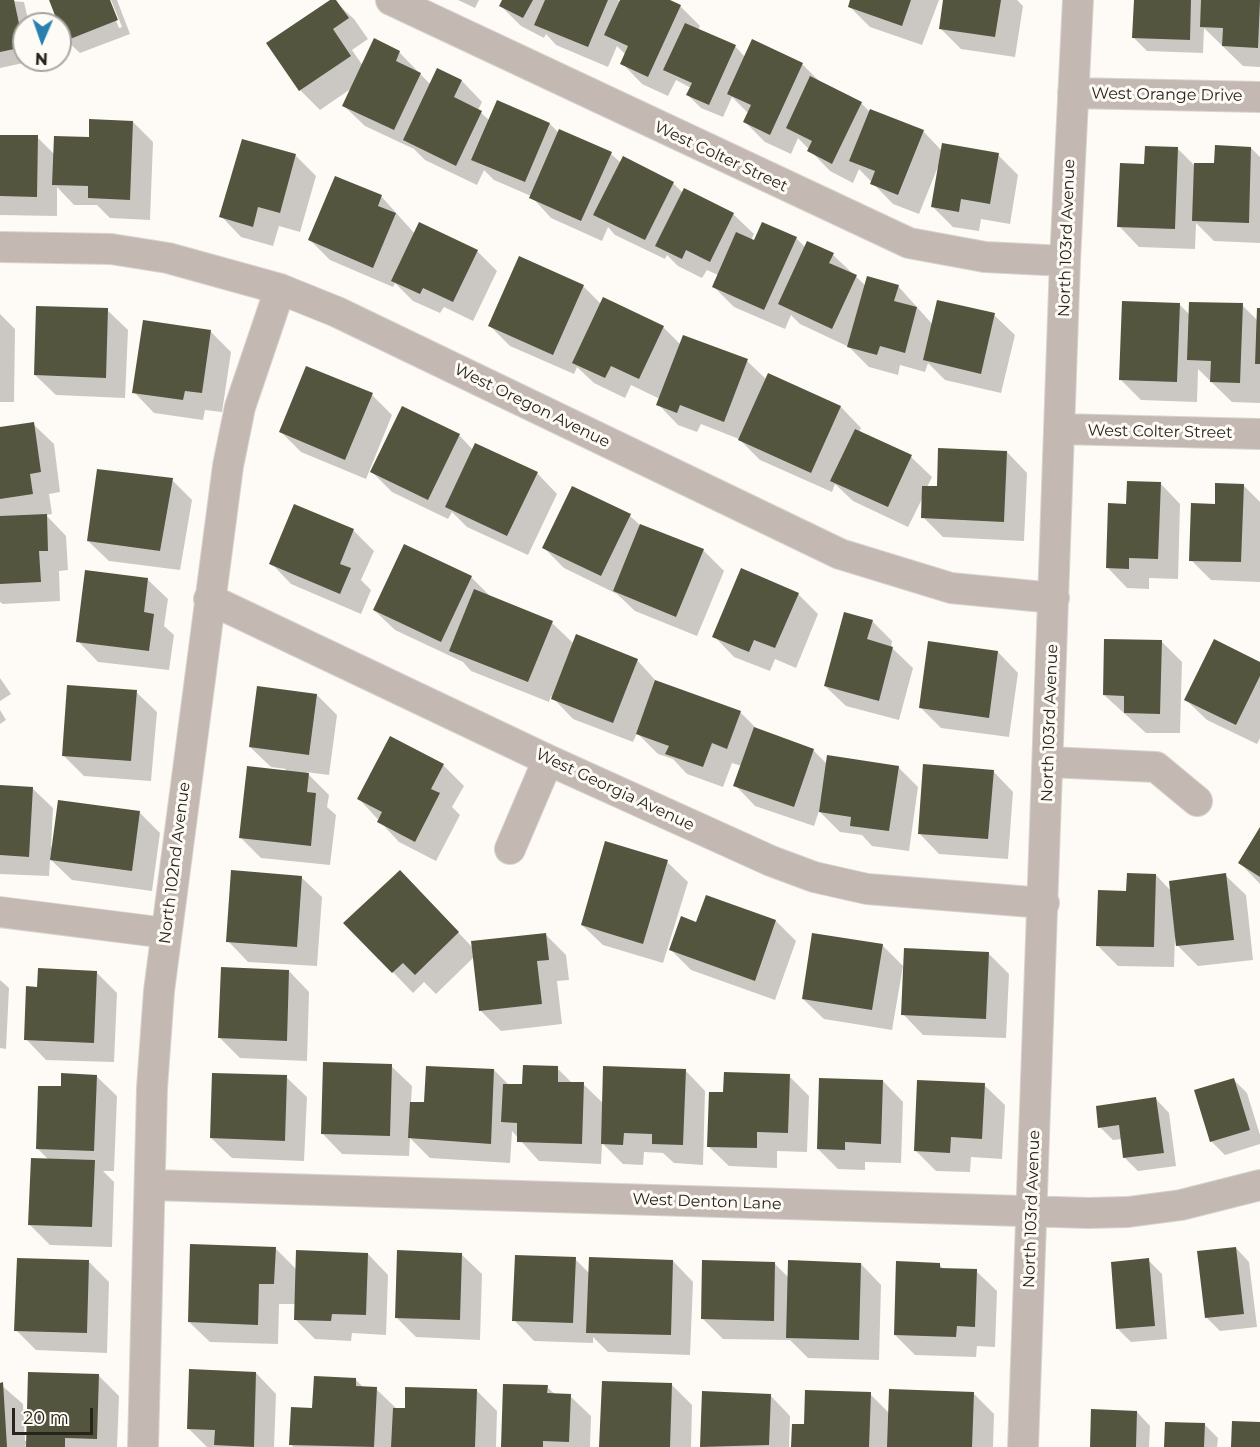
<!DOCTYPE html>
<style>
body{margin:0}
#map{position:relative;width:1260px;height:1447px;overflow:hidden;background:#fefbf6;font-family:Montserrat,sans-serif}
canvas{display:block}
.north{position:absolute;left:12px;top:12px;width:60px;height:60px;box-sizing:border-box;background:#fefbf6;border:2px solid #a9a59e;border-radius:50%;rotate:182deg;font-size:16px;font-weight:700;line-height:24px;text-align:center;color:#29241b}
.north::after{content:'';display:block;margin:auto;width:21px;height:27px;background:#2980af;clip-path:polygon(50% 0,100% 100%,50% 72%,0 100%)}
.scale{position:absolute;left:12px;top:1408px;width:81px;height:27px;box-sizing:border-box;border:3px solid #29241b;border-top:0;padding-left:8px;font-size:18px;line-height:21px;white-space:nowrap;color:#29241b;-webkit-text-stroke:4px #fefbf6;paint-order:stroke}
</style>
<div id="map">
<canvas width="1260" height="1447"></canvas>
<div class="north">N</div>
<div class="scale">20 m</div>
</div>
<script>
const ctx = document.querySelector('canvas').getContext('2d');
ctx.lineJoin = 'round';
function paint(path, color) { ctx.fillStyle = color; ctx.fill(path, 'evenodd'); }
const poly = rows => new Path2D(rows.map(r => 'M' + r).join(''));
function trace(path, color, width, dash) { ctx.strokeStyle = color; ctx.lineWidth = width; ctx.lineCap = dash ? 'butt' : 'round'; ctx.setLineDash(dash || []); ctx.stroke(path); }
function write(font, color, halo, rows, align = 'center') {
  ctx.font = font + ' Montserrat,sans-serif'; ctx.lineWidth = 6; ctx.setLineDash([]); ctx.textBaseline = 'middle'; ctx.strokeStyle = halo; ctx.fillStyle = color; for (const [text, x, y, turn = 0] of rows) {
    ctx.save(); ctx.translate(x, y); ctx.rotate((+turn || 0) * Math.PI / 180); ctx.textAlign = isNaN(turn) ? turn : align; if (halo) ctx.strokeText(text, 0, 0); ctx.fillText(text, 0, 0); ctx.restore();
  }
}
const shadow = poly([
 [0,0,24,2,29,24,24,24,24,60,37,60,0,68],
 [51,0,108,0,119,28,122,27,111,0,117,0,130,34,80,53,66,40],
 [333,0,354,19,368,39,352,50,363,66,399,52,431,85,438,70,462,81,482,102,478,110,490,121,550,124,559,133,611,154,621,163,673,183,683,193,733,214,754,234,751,240,796,238,806,248,833,255,866,286,898,286,933,325,994,315,1015,335,1001,393,945,380,928,363,925,372,900,365,898,375,869,367,849,347,800,324,791,315,785,329,734,307,713,286,718,275,707,270,702,278,678,266,667,255,665,259,615,235,608,227,602,241,551,218,531,196,494,180,484,170,477,185,425,160,414,149,365,126,344,106,352,88,320,110,300,90],
 [458,0,479,0,475,8],
 [504,0,618,0,620,3,621,0,667,0,680,6,700,26,698,30,735,46,745,57,753,41,802,64,822,84,861,103,870,112,923,131,942,151,998,155,1018,175,1010,224,981,219,979,231,953,227,933,207,939,164,919,214,893,204,859,169,853,183,830,171,798,138,791,154,765,142,745,122,749,114,732,97,723,117,701,108,688,95,691,88,676,80,668,96,642,84,622,63,626,55,617,46,608,67,556,45,546,34,544,38,521,26,501,6],
 [852,0,939,0,922,45,870,27,850,7],
 [944,0,1017,0,1023,6,1015,57,961,49,940,28],
 [1135,0,1260,0,1260,67,1243,66,1204,28,1203,53,1147,51,1134,38],
 [133,122,153,142,150,220,110,218,97,205,74,205,57,187,57,216,0,215,0,136,37,137,55,155],
 [243,141,296,156,316,176,300,232,279,226,273,246,241,237,221,216],
 [1251,148,1260,157,1260,243,1214,241,1196,223,1195,249,1139,247,1119,226,1145,166,1178,149,1195,166,1216,165],
 [381,196,415,234,477,251,497,271,473,321,444,307,440,313,413,301,395,283,393,287,330,260,310,240],
 [583,286,601,304,663,327,681,345,684,337,747,361,767,380,769,375,841,407,861,428,859,432,911,457,932,477,927,487,938,488,1007,452,1027,473,1024,541,943,537,923,517,924,495,908,527,853,501,835,484,832,492,760,460,739,439,701,424,697,432,678,425,658,404,660,399,631,385,625,398,594,383,577,367,574,374,510,346,490,326],
 [1179,304,1190,315,1242,305,1258,321,1260,310,1260,403,1232,402,1198,369,1197,402,1141,400,1121,380],
 [107,310,128,330,125,398,56,395,35,375],
 [0,314,15,329,14,402,0,402],
 [210,331,231,352,222,412,205,410,203,420,154,413,134,392],
 [372,395,392,415,366,479,301,452,281,432],
 [33,424,54,444,60,492,49,494,52,514,46,515,66,536,68,570,59,571,60,601,3,604,0,602,0,428],
 [459,435,473,450,537,473,557,494,528,555,467,527,452,512,448,519,392,492,372,472],
 [172,480,192,500,180,570,109,561,88,541],
 [1160,483,1180,504,1178,579,1149,578,1149,589,1127,588,1107,567,1127,505],
 [1243,485,1260,502,1260,582,1211,580,1191,560,1216,506],
 [630,516,641,526,703,550,724,571,697,636,635,611,617,594,564,568,544,548],
 [353,530,374,551,361,580,371,590,361,614,291,584,271,563],
 [404,546,472,578,492,598,552,623,574,644,637,660,657,682,740,712,759,731,813,750,827,764,898,767,918,787,909,851,872,846,862,835,840,832,819,811,814,826,755,806,735,785,742,766,732,763,723,787,687,774,673,759,658,754,637,733,633,742,573,719,551,696,549,702,471,671,463,662,395,630,374,610],
 [147,579,168,599,164,626,174,635,169,670,98,662,78,641],
 [798,594,818,614,796,668,775,659,770,671,734,657,714,636],
 [872,621,892,641,891,647,913,668,899,720,846,706,825,686],
 [1161,641,1182,662,1180,733,1146,733,1104,695],
 [998,652,1018,673,1009,737,941,728,921,708],
 [1260,664,1260,738,1257,744,1207,720,1186,700],
 [0,678,11,694,0,701],
 [136,692,157,712,151,781,84,776,63,755],
 [317,695,337,715,329,775,306,772,329,795,327,807,336,815,330,865,261,858,241,838,286,769,271,767,250,747],
 [0,710,6,720,0,724],
 [391,738,443,765,464,786,452,807,460,815,436,861,399,842,359,799],
 [993,771,1013,792,1008,859,939,854,919,833],
 [0,786,32,788,53,808,51,847,139,812,160,833,152,891,72,880,50,859,49,876,0,874],
 [1260,830,1260,884,1240,863],
 [667,862,688,882,663,963,603,945,582,925],
 [1156,875,1171,891,1225,875,1246,895,1253,960,1198,966,1178,946,1175,936,1174,967,1118,966,1097,945,1128,892],
 [301,877,322,897,317,966,248,962,228,941],
 [420,892,473,948,546,935,566,955,569,980,557,981,562,1024,501,1031,480,1010,474,957,436,994,424,982,413,993,346,923],
 [707,897,776,921,796,941,775,1000,691,970,671,950,697,923],
 [882,945,903,966,892,1030,824,1019,803,999],
 [989,954,1009,974,1006,1038,923,1035,903,1014],
 [289,971,309,992,307,1061,240,1058,220,1038],
 [96,972,117,993,114,1062,46,1060,26,1039,39,988],
 [0,980,9,988,6,1049,0,1048],
 [391,1066,412,1086,411,1103,426,1104,494,1070,509,1085,523,1086,557,1068,573,1084,583,1084,604,1104,685,1070,705,1091,703,1165,674,1163,663,1153,644,1152,643,1165,623,1164,602,1143,601,1164,539,1161,512,1131,510,1163,430,1158,410,1138,409,1156,342,1154,322,1133],
 [96,1076,117,1096,114,1171,103,1171,114,1182,112,1247,50,1245,30,1225,49,1160,38,1149,62,1088],
 [789,1076,809,1096,807,1152,777,1151,777,1168,729,1166,708,1146],
 [286,1077,307,1097,304,1161,232,1158,211,1138],
 [1233,1079,1247,1093,1260,1135,1260,1144,1225,1155,1212,1142,1195,1091],
 [883,1081,903,1102,901,1163,865,1162,865,1170,838,1169,818,1149],
 [984,1085,1005,1105,1002,1159,971,1157,970,1172,936,1171,915,1150],
 [1156,1099,1169,1113,1176,1166,1138,1171,1125,1158,1122,1139,1113,1140,1100,1127],
 [275,1248,297,1270,368,1254,388,1275,386,1335,352,1333,351,1341,315,1339,295,1319,296,1304,279,1304,278,1344,210,1342,189,1322],
 [1236,1248,1249,1262,1257,1327,1220,1331,1207,1318],
 [461,1254,482,1274,480,1340,416,1337,396,1317],
 [575,1259,590,1274,673,1261,693,1282,690,1355,608,1352,593,1337,593,1343,534,1341,514,1320],
 [1148,1260,1162,1274,1167,1339,1131,1342,1118,1329],
 [89,1262,109,1282,107,1353,36,1350,16,1330],
 [775,1264,789,1278,861,1264,881,1285,879,1360,808,1358,790,1340,723,1339,703,1319],
 [939,1264,944,1270,976,1271,997,1291,995,1347,977,1346,976,1357,915,1355,895,1335],
 [256,1373,276,1394,274,1447,207,1447,188,1428],
 [99,1376,119,1396,117,1447,28,1447,25,1444,26,1447,0,1447,0,1384,23,1404,25,1441,28,1441],
 [355,1379,364,1388,376,1389,397,1409,406,1410,477,1391,497,1411,496,1447,293,1447,291,1444,314,1410],
 [672,1385,692,1405,691,1447,601,1447],
 [547,1387,556,1395,570,1396,591,1416,590,1447,502,1447],
 [704,1393,770,1395,790,1416,789,1447,702,1447],
 [973,1393,994,1414,993,1447,793,1447,805,1426,870,1394,889,1413],
 [1137,1412,1150,1426,1149,1447,1091,1447],
 [1204,1424,1218,1438,1217,1447,1166,1447]
]);
const building = poly([
 [0,0,14,0,24,47,0,52],
 [49,0,110,0,118,20,65,41],
 [330,0,336,0,349,18,333,29,351,56,299,91,266,43],
 [502,0,533,0,523,18,499,6],
 [545,0,608,0,588,47,534,25],
 [620,0,670,0,681,5,648,77,620,64,628,46,604,35],
 [850,0,911,0,902,26,848,7],
 [943,0,1001,0,995,37,939,29],
 [1134,0,1191,0,1190,40,1132,38],
 [1201,0,1260,0,1258,48,1222,46,1223,28,1200,27],
 [685,23,736,45,709,105,686,95,692,83,663,70],
 [374,38,400,51,396,61,421,73,394,130,342,106],
 [752,39,803,63,770,135,743,122,751,105,727,94],
 [437,68,462,80,454,97,482,111,456,166,403,140],
 [810,76,862,102,832,164,807,151,812,141,786,128],
 [497,100,550,123,525,182,471,160],
 [870,109,924,130,898,195,870,184,875,171,849,161],
 [89,119,133,121,130,200,88,198,88,186,52,185,54,136,89,137],
 [559,129,612,152,581,221,529,198],
 [0,135,38,135,37,197,0,196],
 [242,139,296,154,280,213,258,207,253,227,219,217],
 [942,143,999,153,990,204,961,199,959,212,931,207],
 [1215,145,1251,147,1249,223,1192,221,1194,163,1214,163],
 [1145,146,1178,147,1175,229,1117,227,1120,163,1144,164],
 [623,156,674,182,645,240,593,215],
 [335,176,382,195,378,206,396,213,373,268,308,240],
 [684,188,734,213,710,262,686,250,682,259,655,246],
 [419,222,478,250,453,302,423,288,420,294,391,281],
 [762,222,797,237,764,310,712,287,736,232,754,240],
 [807,241,834,253,829,263,857,275,832,329,778,304],
 [519,256,584,285,553,355,488,326],
 [867,276,899,285,894,301,917,307,905,353,880,346,877,355,847,347],
 [603,297,664,326,639,379,611,366,605,378,572,363],
 [937,300,995,313,981,374,923,360],
 [1122,301,1180,303,1177,382,1119,380],
 [1189,302,1243,303,1240,383,1210,382,1211,361,1187,360],
 [36,306,108,308,106,378,34,375],
 [1257,308,1260,308,1260,364,1255,364],
 [143,320,211,330,202,393,185,391,183,400,132,393],
 [683,335,748,359,724,422,680,405,677,413,656,405],
 [306,366,373,393,345,460,279,432],
 [768,373,841,406,811,473,738,440],
 [402,406,460,434,428,500,370,472],
 [34,422,41,472,30,474,33,494,0,499,0,427],
 [855,429,912,455,888,507,830,481],
 [475,443,538,472,507,536,445,507],
 [938,448,1007,451,1004,522,921,518,922,486,937,486],
 [97,469,173,478,160,551,87,541],
 [1127,481,1161,482,1158,559,1129,558,1129,569,1106,568,1108,503,1126,504],
 [1215,483,1244,484,1241,562,1189,561,1191,503,1215,504],
 [572,486,631,514,601,576,542,548],
 [294,504,354,529,340,564,351,568,340,594,269,564],
 [47,514,48,551,39,551,41,582,0,584,0,516],
 [640,524,704,549,676,617,613,591],
 [404,544,472,576,441,642,373,610],
 [741,568,799,593,775,648,754,640,749,652,712,637],
 [85,570,148,578,144,612,154,614,149,651,76,642],
 [474,589,553,621,528,682,449,651],
 [844,612,873,620,867,639,893,647,879,701,824,686],
 [576,634,638,659,613,723,551,699],
 [1104,639,1162,640,1160,714,1124,713,1124,696,1103,695],
 [1214,639,1260,662,1260,676,1236,725,1184,700],
 [928,641,998,651,989,718,919,708],
 [655,680,741,711,727,749,712,743,703,767,665,754,669,746,636,734],
 [67,685,137,690,131,761,62,756],
 [257,686,317,694,309,755,249,747],
 [754,727,814,749,794,807,733,786],
 [390,736,444,764,431,789,440,793,415,842,377,822,382,812,357,799],
 [827,755,899,766,889,831,850,826,851,817,819,812],
 [923,764,994,770,988,839,918,834],
 [247,766,309,773,307,792,316,793,311,846,239,838],
 [0,785,33,787,29,857,0,855],
 [58,800,140,811,132,871,50,860],
 [1260,827,1260,877,1238,863],
 [605,841,668,860,643,944,581,925],
 [231,870,302,876,297,947,226,942],
 [400,870,459,932,415,975,403,963,392,973,343,923],
 [1127,873,1156,874,1154,947,1096,946,1098,890,1126,891],
 [1226,873,1234,940,1176,946,1169,881],
 [706,895,776,920,755,981,669,950,681,916,696,922],
 [546,933,549,960,537,961,542,1004,479,1011,471,941],
 [812,933,883,944,872,1010,802,999],
 [904,948,989,952,986,1019,901,1015],
 [221,967,289,970,287,1041,218,1038],
 [38,968,97,971,94,1043,24,1040,26,986,37,987],
 [323,1062,392,1064,390,1136,321,1134],
 [523,1065,558,1066,558,1082,584,1082,582,1144,517,1142,517,1123,501,1122,503,1084,522,1084],
 [426,1066,494,1069,491,1144,408,1138,410,1102,424,1102],
 [603,1066,686,1069,683,1145,652,1144,652,1134,624,1133,623,1145,601,1144],
 [724,1072,790,1074,788,1133,757,1132,757,1148,707,1147,709,1092,723,1092],
 [61,1073,97,1075,94,1151,36,1149,38,1086,61,1086],
 [212,1073,287,1075,285,1141,210,1138],
 [819,1078,883,1080,881,1144,845,1142,845,1150,817,1149],
 [1234,1078,1250,1130,1210,1142,1194,1090],
 [917,1080,985,1083,982,1139,951,1137,950,1153,914,1151],
 [1156,1097,1164,1153,1123,1158,1119,1125,1098,1128,1096,1106],
 [31,1158,95,1160,92,1227,28,1225],
 [190,1244,276,1247,274,1284,259,1284,258,1325,188,1322],
 [1236,1247,1244,1314,1205,1318,1197,1251],
 [296,1250,368,1253,366,1315,332,1314,331,1321,294,1320],
 [397,1250,462,1253,460,1320,395,1318],
 [515,1255,576,1257,573,1323,512,1321],
 [589,1257,673,1260,671,1335,586,1333],
 [17,1258,89,1260,87,1333,14,1331],
 [1149,1258,1155,1326,1116,1329,1111,1262],
 [702,1260,775,1262,774,1321,701,1319],
 [788,1260,861,1263,859,1340,786,1338],
 [896,1261,940,1263,940,1268,977,1269,975,1327,957,1326,956,1337,894,1335],
 [189,1369,256,1372,254,1447,214,1445,215,1430,187,1429],
 [28,1372,99,1374,97,1439,65,1438,65,1447,26,1447],
 [314,1376,356,1378,356,1386,377,1387,374,1447,289,1445,291,1407,312,1408],
 [602,1381,672,1383,670,1447,599,1447],
 [3,1382,7,1447,0,1447,0,1383],
 [503,1384,548,1385,547,1393,571,1394,569,1442,543,1441,543,1447,501,1447],
 [405,1387,477,1389,475,1447,391,1447,393,1408,405,1408],
 [889,1389,974,1392,972,1447,887,1447],
 [805,1390,871,1392,869,1447,791,1447,792,1424,804,1424],
 [702,1391,771,1394,769,1445,700,1447],
 [1091,1409,1137,1411,1136,1447,1090,1447],
 [1232,1421,1260,1422,1260,1447,1231,1447],
 [1165,1422,1205,1423,1204,1447,1164,1447]
]);
const minor = poly([
 [391,0,909,243,985,257,1065,261],
 [1073,93,1260,97],
 [0,247,111,249,168,258,280,289,337,312,840,554,951,588,1054,598],
 [1060,429,1260,434],
 [209,599,548,760,771,861,814,877,867,889,1044,903],
 [1049,762,1156,767,1197,801],
 [510,849,548,760],
 [0,912,166,933],
 [151,1185,1089,1213,1128,1212,1181,1205,1260,1185],
 [143,1447,152,1088,159,991,228,466,240,407,280,289],
 [1023,1447,1065,261,1078,0]
]);
const streetNames = [
 ["West Orange Drive",1167,95,1],
 ["West Colter Street",721,157,25],
 ["North 103rd Avenue",1067,238,-88],
 ["West Oregon Avenue",532,406,26],
 ["West Colter Street",1160,432,1],
 ["North 103rd Avenue",1050,723,-88],
 ["West Georgia Avenue",615,790,25],
 ["North 102nd Avenue",175,863,-83],
 ["West Denton Lane",707,1202,2],
 ["North 103rd Avenue",1032,1209,-88]
];
paint(shadow, '#0003');
paint(building, '#53553f');
trace(minor, '#d8d4cf', 32);
trace(minor, '#c4b8b2', 30);
write('16px', '#29241b', '#fefbf6', streetNames);
</script>
